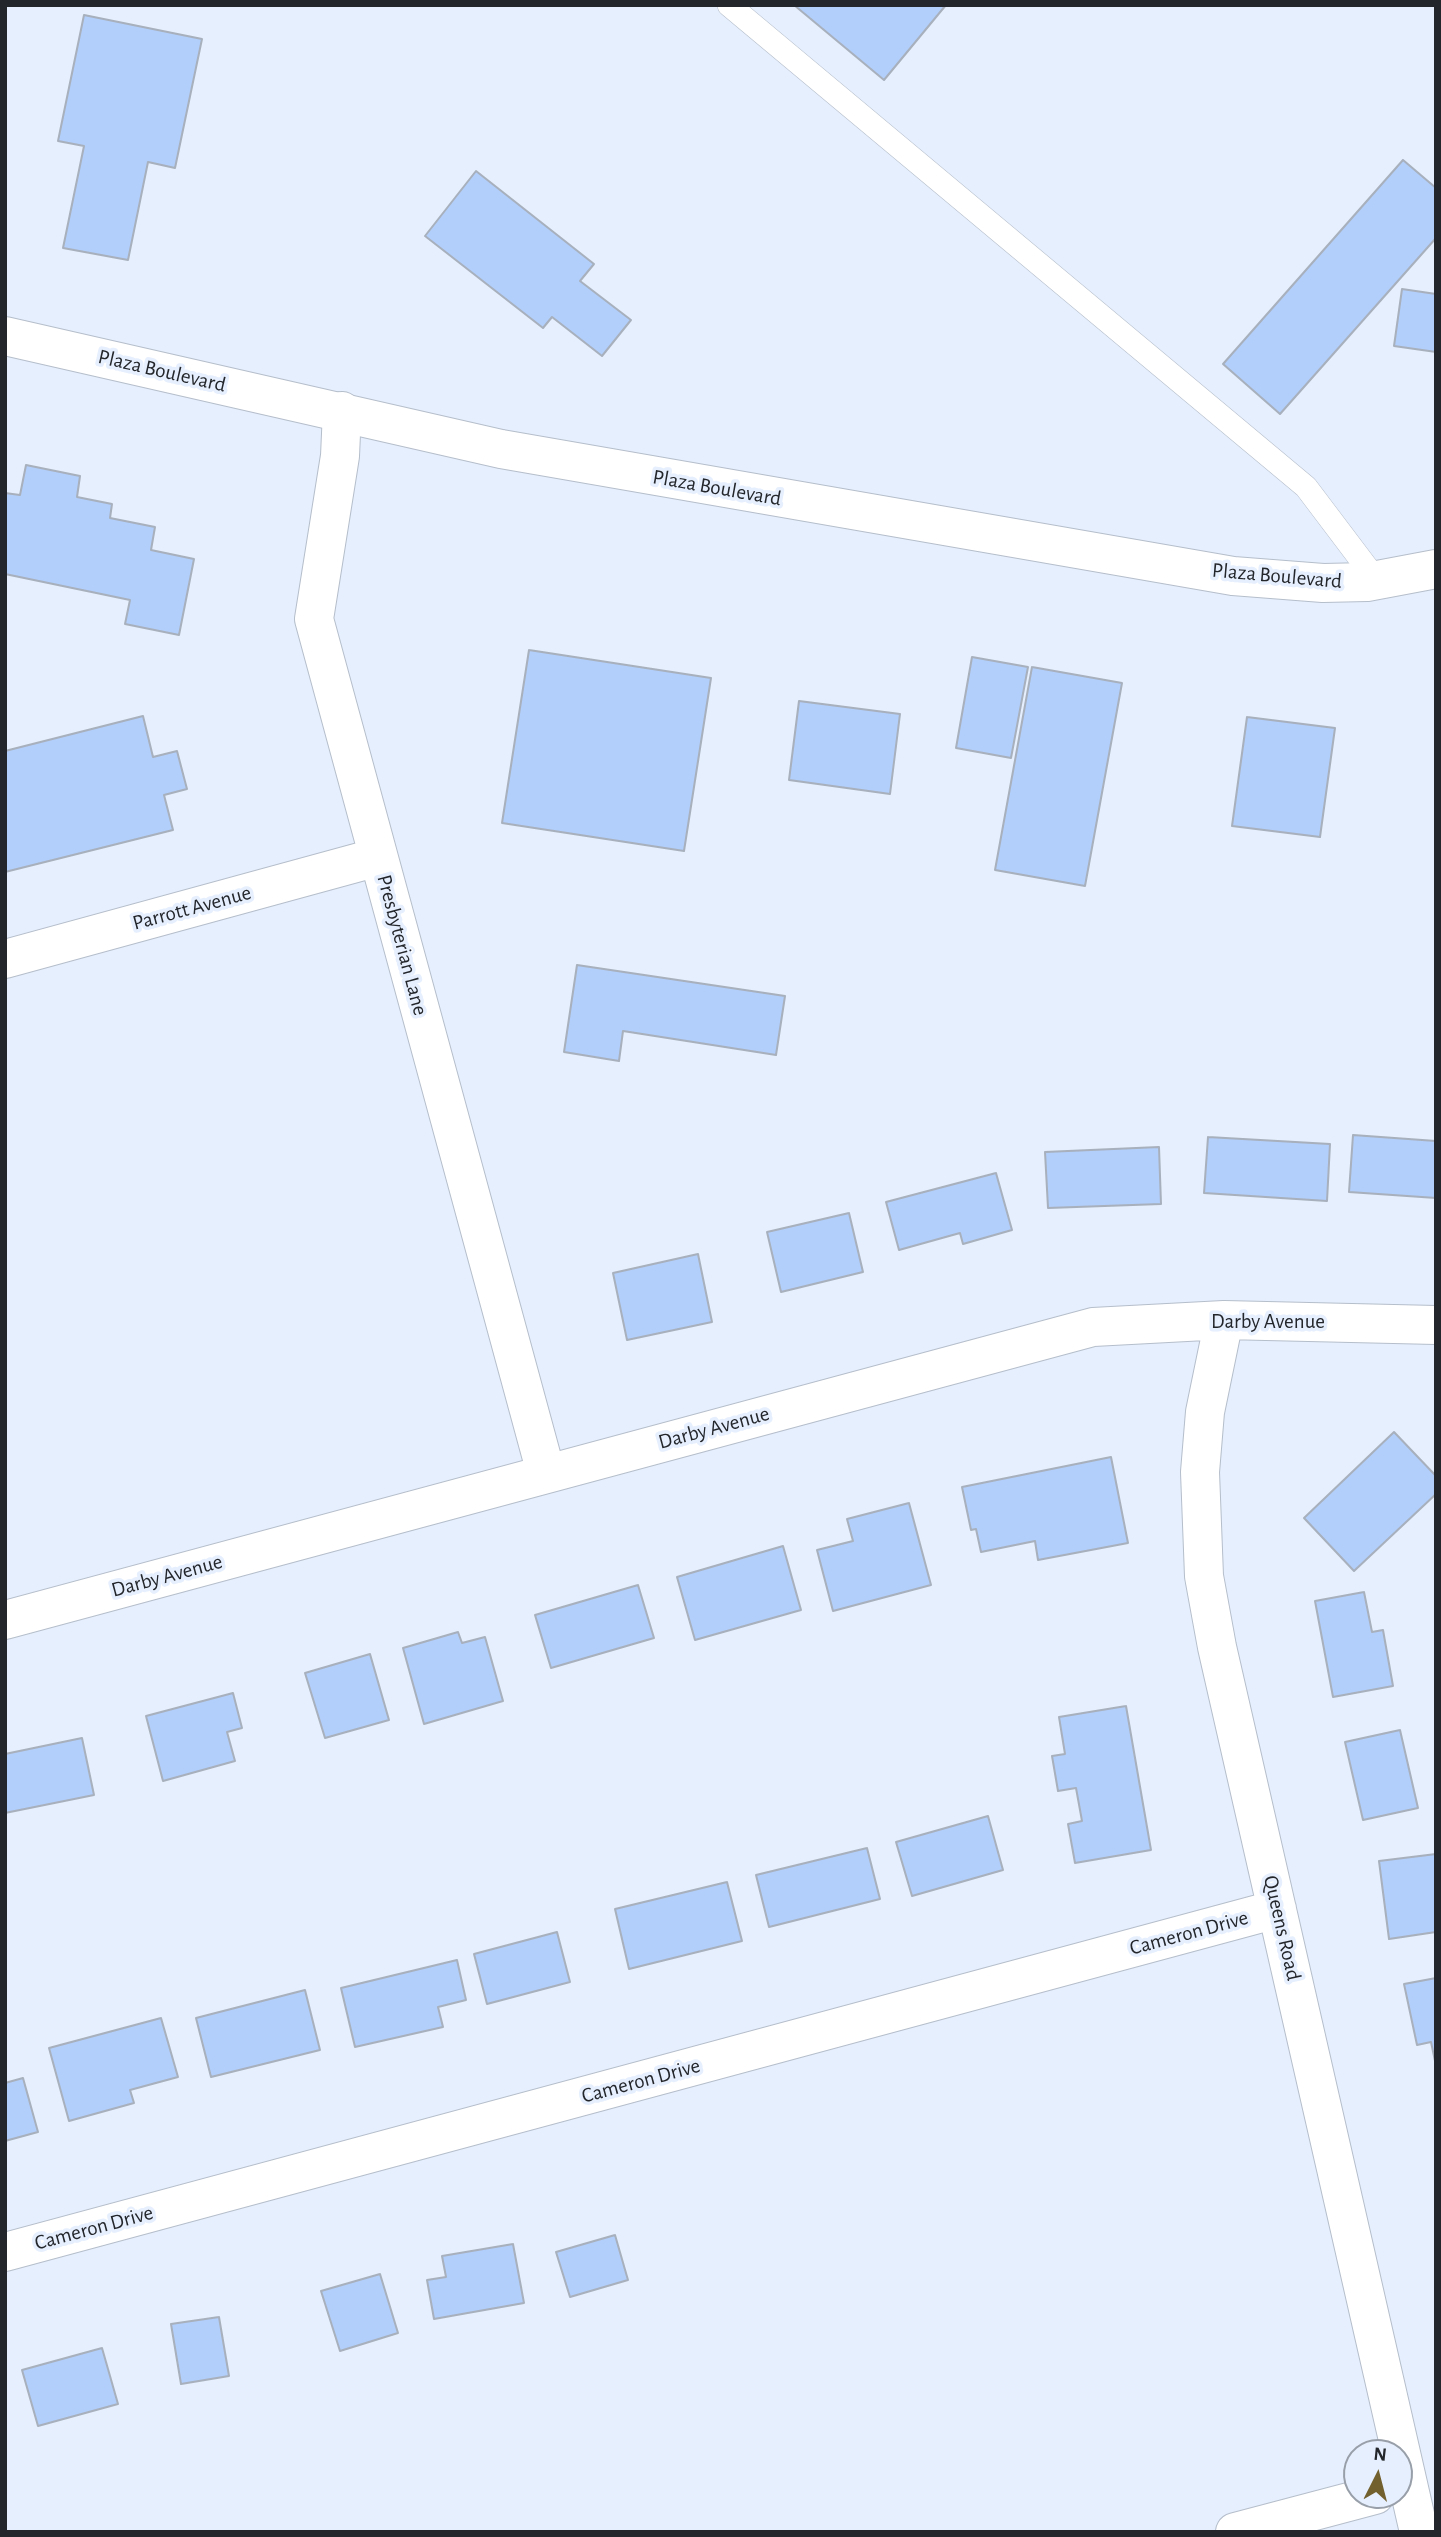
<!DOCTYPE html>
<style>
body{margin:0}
#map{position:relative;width:1441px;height:2537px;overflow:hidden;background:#e6effd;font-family:"Alegreya Sans",sans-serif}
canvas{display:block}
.frame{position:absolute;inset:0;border:7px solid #23262b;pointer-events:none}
.north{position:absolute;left:1343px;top:2439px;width:70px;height:70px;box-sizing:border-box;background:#e6effd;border:2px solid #989fa9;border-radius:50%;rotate:6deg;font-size:19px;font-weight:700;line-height:28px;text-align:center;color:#23262b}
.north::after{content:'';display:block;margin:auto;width:24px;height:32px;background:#73602f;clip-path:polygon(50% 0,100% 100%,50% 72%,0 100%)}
</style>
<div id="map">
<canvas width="1441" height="2537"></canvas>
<div class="frame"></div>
<div class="north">N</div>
</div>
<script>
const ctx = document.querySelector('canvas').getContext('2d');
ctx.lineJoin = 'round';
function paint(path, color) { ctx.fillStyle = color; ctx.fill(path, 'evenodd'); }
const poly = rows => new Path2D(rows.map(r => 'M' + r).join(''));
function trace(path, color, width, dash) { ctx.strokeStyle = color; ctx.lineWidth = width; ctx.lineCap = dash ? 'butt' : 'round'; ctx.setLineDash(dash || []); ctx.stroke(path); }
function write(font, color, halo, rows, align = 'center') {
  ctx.font = font + ' "Alegreya Sans",sans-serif'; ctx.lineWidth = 7; ctx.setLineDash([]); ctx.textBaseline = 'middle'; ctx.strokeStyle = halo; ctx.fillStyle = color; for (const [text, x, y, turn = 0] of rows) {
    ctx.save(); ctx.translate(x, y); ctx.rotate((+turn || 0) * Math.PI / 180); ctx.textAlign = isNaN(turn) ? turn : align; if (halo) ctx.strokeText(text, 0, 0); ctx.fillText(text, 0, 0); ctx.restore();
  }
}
const building = poly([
 [794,5,946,5,884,80,794,5],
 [84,15,202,39,175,168,148,162,128,260,63,248,84,146,58,141,84,15],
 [1403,160,1436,188,1436,238,1280,414,1223,364,1403,160],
 [476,171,594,264,580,281,631,320,602,356,552,317,543,328,425,236,476,171],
 [1402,289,1436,294,1436,352,1394,346,1402,289],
 [26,465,80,476,77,497,112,504,110,518,155,527,151,550,194,559,179,635,125,624,130,600,5,574,5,493,20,495,26,465],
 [529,650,711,678,684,851,502,823,529,650],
 [972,657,1028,667,1011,758,956,748,972,657],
 [1032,667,1122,683,1085,886,995,870,1032,667],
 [799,701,900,714,890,794,789,780,799,701],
 [143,716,153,757,177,751,187,789,164,795,173,830,5,872,5,751,143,716],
 [1247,717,1335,728,1320,837,1232,826,1247,717],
 [577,965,785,996,776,1055,623,1031,619,1061,564,1052,577,965],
 [1353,1135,1436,1141,1436,1198,1349,1192,1353,1135],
 [1208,1137,1330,1144,1327,1201,1204,1193,1208,1137],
 [1159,1147,1161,1204,1048,1208,1045,1152,1159,1147],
 [996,1173,1012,1230,963,1244,960,1233,899,1250,886,1202,996,1173],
 [849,1213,863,1272,781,1292,767,1232,849,1213],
 [698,1254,712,1322,627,1340,613,1273,698,1254],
 [1394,1432,1436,1476,1436,1494,1354,1571,1304,1518,1394,1432],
 [1111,1457,1128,1543,1038,1560,1035,1541,981,1552,976,1529,971,1530,962,1487,1111,1457],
 [909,1503,931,1585,833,1611,817,1550,853,1541,847,1519,909,1503],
 [783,1546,801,1610,695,1640,677,1577,783,1546],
 [638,1585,654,1638,551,1668,535,1615,638,1585],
 [1364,1592,1372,1632,1383,1630,1393,1686,1333,1697,1315,1601,1364,1592],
 [458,1632,462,1643,485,1637,503,1701,424,1724,403,1648,458,1632],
 [370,1654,389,1720,325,1738,305,1673,370,1654],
 [233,1693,242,1728,227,1732,235,1761,163,1781,146,1716,233,1693],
 [1126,1706,1151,1850,1075,1863,1068,1824,1082,1821,1076,1788,1058,1791,1052,1756,1065,1754,1059,1717,1126,1706],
 [1400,1730,1418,1808,1363,1820,1345,1742,1400,1730],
 [82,1738,94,1795,5,1813,5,1754,82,1738],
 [988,1816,1003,1870,912,1896,896,1842,988,1816],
 [867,1848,880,1899,769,1927,756,1875,867,1848],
 [1436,1854,1436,1932,1389,1939,1379,1861,1436,1854],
 [727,1882,742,1941,629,1969,615,1909,727,1882],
 [557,1932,570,1982,487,2004,474,1954,557,1932],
 [457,1960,466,2000,438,2007,443,2027,355,2047,341,1988,457,1960],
 [1436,1978,1436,2061,1435,2061,1431,2042,1417,2045,1404,1984,1436,1978],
 [305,1990,320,2050,211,2077,196,2018,305,1990],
 [161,2018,178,2077,130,2090,134,2103,69,2121,49,2048,161,2018],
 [23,2078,38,2132,5,2141,5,2083,23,2078],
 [615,2235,628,2280,570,2297,556,2252,615,2235],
 [513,2244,524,2303,434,2319,427,2280,446,2277,442,2256,513,2244],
 [380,2274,398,2333,340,2351,321,2291,380,2274],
 [219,2317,229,2376,181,2384,171,2324,219,2317],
 [102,2348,118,2404,38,2426,22,2370,102,2348]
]);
const service = poly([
 [729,5,1306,487,1377,581]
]);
const minor = poly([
 [342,411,340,456,314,619,546,1473],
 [5,959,378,857],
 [1224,1320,1205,1412,1200,1472,1204,1576,1217,1647,1419,2532],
 [5,1620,1093,1327,1224,1320,1436,1325],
 [5,2252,1277,1909],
 [1235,2532,1375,2495]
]);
const tertiary = poly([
 [5,336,501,449,1233,576,1323,583,1367,582,1436,569]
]);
const streetNames = [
 ["Plaza Boulevard",162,371,13],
 ["Plaza Boulevard",717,488,10],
 ["Plaza Boulevard",1277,576,5],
 ["Parrott Avenue",192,908,-15],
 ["Presbyterian Lane",402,945,75],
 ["Darby Avenue",1268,1322],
 ["Darby Avenue",714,1428,-15],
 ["Darby Avenue",167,1576,-15],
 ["Queens Road",1282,1928,77],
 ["Cameron Drive",1189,1933,-15],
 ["Cameron Drive",641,2081,-15],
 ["Cameron Drive",94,2228,-15]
];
paint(building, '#b2cefa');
trace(building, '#a7b0bc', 2);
trace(service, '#b5becb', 24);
trace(minor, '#b5becb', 40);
trace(tertiary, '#b5becb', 40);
trace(service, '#fff', 23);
trace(minor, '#fff', 38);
trace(tertiary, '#fff', 38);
write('21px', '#23262b', '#e6effd', streetNames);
</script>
